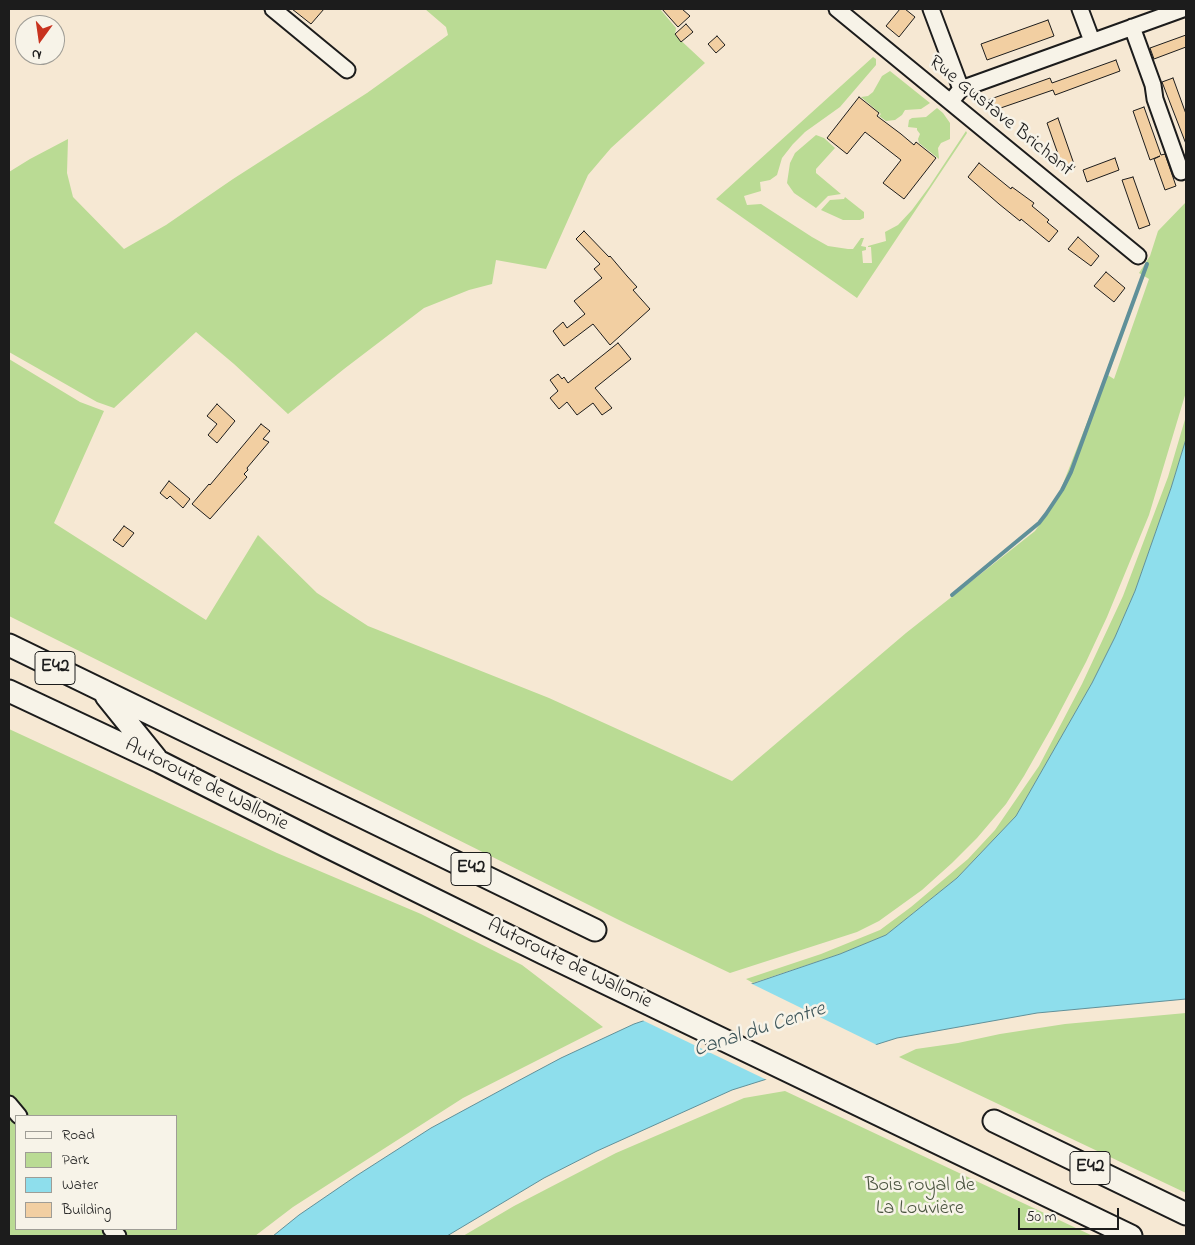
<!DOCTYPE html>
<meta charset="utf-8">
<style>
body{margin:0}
#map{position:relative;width:1195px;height:1245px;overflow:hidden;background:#f6e8d3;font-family:"Indie Flower",sans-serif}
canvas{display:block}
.frame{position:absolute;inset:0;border:10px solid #1c1c1c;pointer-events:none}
.legend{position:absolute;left:15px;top:1115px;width:162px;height:115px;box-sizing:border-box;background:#f7f3e8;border:1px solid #9f9d96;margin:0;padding:6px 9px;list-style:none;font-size:15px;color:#1c1c1c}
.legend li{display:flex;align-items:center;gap:10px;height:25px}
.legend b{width:25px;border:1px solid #9f9d96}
.north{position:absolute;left:15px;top:15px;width:50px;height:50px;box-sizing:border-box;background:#f7f3e8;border:1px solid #9f9d96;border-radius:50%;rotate:194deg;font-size:14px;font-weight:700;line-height:20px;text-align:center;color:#1c1c1c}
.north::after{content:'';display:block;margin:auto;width:18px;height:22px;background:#c8321e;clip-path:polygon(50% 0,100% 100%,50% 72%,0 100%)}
.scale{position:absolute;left:1018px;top:1208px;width:101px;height:22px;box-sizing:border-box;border:2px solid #1c1c1c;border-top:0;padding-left:6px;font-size:15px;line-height:18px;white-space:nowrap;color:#1c1c1c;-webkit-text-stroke:4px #f7f3e8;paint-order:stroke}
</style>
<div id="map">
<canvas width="1195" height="1245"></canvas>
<div class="frame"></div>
<ul class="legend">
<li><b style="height:6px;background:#f7f3e8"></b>Road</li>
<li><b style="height:14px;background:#badb94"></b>Park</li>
<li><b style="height:14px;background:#8edeec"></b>Water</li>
<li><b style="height:14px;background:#f2cfa2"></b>Building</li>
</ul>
<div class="north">N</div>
<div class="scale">50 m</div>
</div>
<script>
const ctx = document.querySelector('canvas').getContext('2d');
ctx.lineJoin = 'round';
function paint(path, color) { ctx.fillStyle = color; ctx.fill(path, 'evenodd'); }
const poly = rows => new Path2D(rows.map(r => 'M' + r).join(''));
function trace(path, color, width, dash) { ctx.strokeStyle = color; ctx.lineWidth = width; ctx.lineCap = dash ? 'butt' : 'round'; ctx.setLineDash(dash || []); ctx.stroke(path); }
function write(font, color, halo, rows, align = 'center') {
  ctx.font = font + ' "Indie Flower",sans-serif'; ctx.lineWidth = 5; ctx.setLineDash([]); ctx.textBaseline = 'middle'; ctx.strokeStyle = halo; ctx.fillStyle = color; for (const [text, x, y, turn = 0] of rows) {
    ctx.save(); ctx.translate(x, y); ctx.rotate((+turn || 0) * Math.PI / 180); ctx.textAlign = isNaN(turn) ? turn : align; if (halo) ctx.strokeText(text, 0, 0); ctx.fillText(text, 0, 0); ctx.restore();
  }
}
const green = poly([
 [425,9,660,9,676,28,675,35,705,63,611,148,588,175,546,269,496,260,492,284,469,290,424,308,344,369,288,414,234,364,196,332,114,408,97,402,9,352,9,172,30,159,68,139,67,173,73,197,124,249,166,225,233,179,367,93,448,35,446,27],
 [873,57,876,59,876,65,840,107,805,132,793,144,782,158,777,175,770,180,760,182,761,191,744,196,747,205,761,204,812,237,828,246,848,249,853,249,861,238,864,238,861,246,866,247,866,250,862,251,863,263,872,263,871,247,868,247,868,246,886,241,885,232,898,225,912,210,929,187,966,131,967,133,857,298,716,199],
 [890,71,930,103,921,109,905,110,902,115,895,120,886,121,879,116,881,114,861,97,868,96,873,92,882,76],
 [937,108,943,113,950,123,950,139,941,143,938,148,939,159,919,143,918,139,920,134,917,130,917,128,908,127,909,120,912,118,926,117],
 [816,135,824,138,835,148,816,169,816,173,841,194,828,196,816,208,794,193,787,183,790,163,795,153],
 [845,197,864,212,864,218,860,220,843,220,821,210,830,200,844,199],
 [1186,202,1186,392,1149,515,1107,617,1086,662,1053,725,1024,776,1006,804,977,838,952,863,922,890,879,921,857,932,730,973,627,924,9,616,9,359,80,402,104,411,54,523,206,620,258,535,317,593,368,626,549,698,732,781,906,633,1035,531,1057,499,1106,374,1114,379,1149,279,1139,273,1150,256,1158,231],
 [1186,416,1186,439,1171,488,1135,591,1115,637,1092,683,1016,816,957,878,886,935,840,954,753,983,746,979,821,954,880,930,911,907,968,859,995,830,1039,766,1082,684,1123,596,1168,477],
 [9,729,277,853,421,914,522,965,603,1027,463,1098,293,1207,255,1236,9,1236],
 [16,1116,176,1116,176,1229,16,1229],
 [1186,1013,1186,1193,899,1057,916,1049,958,1043,1000,1034,1065,1024],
 [785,1091,1093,1236,463,1236,514,1206,616,1153,744,1098]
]);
const water = poly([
 [1186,439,1186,999,1037,1013,897,1038,732,1090,597,1151,544,1178,447,1236,273,1236,299,1215,356,1176,431,1128,516,1082,561,1058,634,1024,840,954,886,935,957,878,1016,816,1092,683,1115,637,1135,591,1171,488,1186,439]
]);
const pier = poly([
 [748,982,879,1046,769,1081,640,1019]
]);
const stream = poly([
 [952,595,1039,523,1046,514,1062,490,1071,472,1147,264]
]);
const building = poly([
 [292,9,324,9,311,24,292,9],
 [662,9,682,9,690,16,678,27,662,9],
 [900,9,905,9,915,17,899,37,886,26,900,9],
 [1048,20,1054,36,987,60,981,44,1048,20],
 [686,24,693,32,681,42,675,34,686,24],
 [1186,35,1186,47,1154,59,1150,48,1186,35],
 [717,36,725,45,716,53,708,44,717,36],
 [1116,60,1120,71,1055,95,1053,90,989,112,985,101,1050,78,1052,83,1116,60],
 [1173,78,1186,114,1186,144,1162,82,1173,78],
 [859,97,879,113,877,116,901,134,914,145,916,142,936,158,904,199,883,183,901,160,865,132,847,154,827,138,859,97],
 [1144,107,1161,155,1165,154,1176,186,1165,190,1154,159,1160,156,1150,160,1133,111,1144,107],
 [1058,118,1075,167,1064,171,1047,123,1058,118],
 [1115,158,1119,170,1087,182,1083,170,1115,158],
 [979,163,1011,189,1012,187,1034,203,1032,206,1049,220,1047,222,1058,231,1049,242,1021,219,1020,221,999,204,968,177,979,163],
 [1133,177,1150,225,1139,229,1122,180,1133,177],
 [584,231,609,257,610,256,627,276,637,287,633,290,650,309,610,345,593,324,564,346,553,331,563,322,567,328,585,314,574,301,602,278,594,269,600,264,576,239,584,231],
 [1078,237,1099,256,1091,266,1068,249,1078,237],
 [1106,272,1125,288,1114,302,1094,286,1106,272],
 [618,343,631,359,595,388,612,408,602,415,593,403,577,415,567,402,559,409,550,398,558,391,550,380,558,374,562,379,564,377,568,383,618,343],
 [217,404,235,421,217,443,208,435,217,424,207,416,217,404],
 [261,424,270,431,263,439,269,442,247,468,248,470,244,474,247,477,210,519,192,504,209,484,210,485,261,424],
 [169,481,190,499,183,508,170,496,167,499,160,493,169,481],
 [124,526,134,533,123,547,113,540,124,526]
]);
const minor = poly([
 [273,9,347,70],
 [837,9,1138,256],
 [931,9,961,89],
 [1080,9,1092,41],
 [1132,27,1153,85,1155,99,1181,172],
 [951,101,961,89,1183,9],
 [9,1104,19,1116],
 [111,1229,118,1236]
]);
const highway = poly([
 [9,645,595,930],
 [9,691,160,762,326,846,543,953,1131,1236],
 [106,696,156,758],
 [994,1121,1186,1214]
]);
const shields = [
 [55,668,40],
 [471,869,40],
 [1090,1168,40]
];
const shieldNames = [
 ["E42",55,668],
 ["E42",471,869],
 ["E42",1090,1168]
];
const streetNames = [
 ["Rue Gustave Brichant",1000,117,39],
 ["Autoroute de Wallonie",206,786,27],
 ["Autoroute de Wallonie",569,965,26]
];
const parkNames = [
 ["Bois royal de",920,1187],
 ["La Louvière",920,1210]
];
const waterNames = [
 ["Canal du Centre",760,1031,-18]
];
paint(green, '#badb94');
paint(water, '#8edeec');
trace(water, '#609099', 1);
paint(pier, '#f6e8d3');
trace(stream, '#609099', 4);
paint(building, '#f2cfa2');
trace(building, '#1c1c1c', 1);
trace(minor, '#1c1c1c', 19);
trace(highway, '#1c1c1c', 25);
trace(minor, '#f7f3e8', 15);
trace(highway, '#f7f3e8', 21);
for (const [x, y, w] of shields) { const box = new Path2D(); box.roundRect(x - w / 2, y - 16.5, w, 33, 4); ctx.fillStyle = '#f7f3e8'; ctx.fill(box); trace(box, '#1c1c1c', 1); }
write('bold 19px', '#1c1c1c', null, shieldNames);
write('20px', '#1c1c1c', '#f7f3e8', streetNames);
write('20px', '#4b5540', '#f7f3e8', parkNames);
write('italic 21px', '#3e565a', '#f7f3e8', waterNames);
</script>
